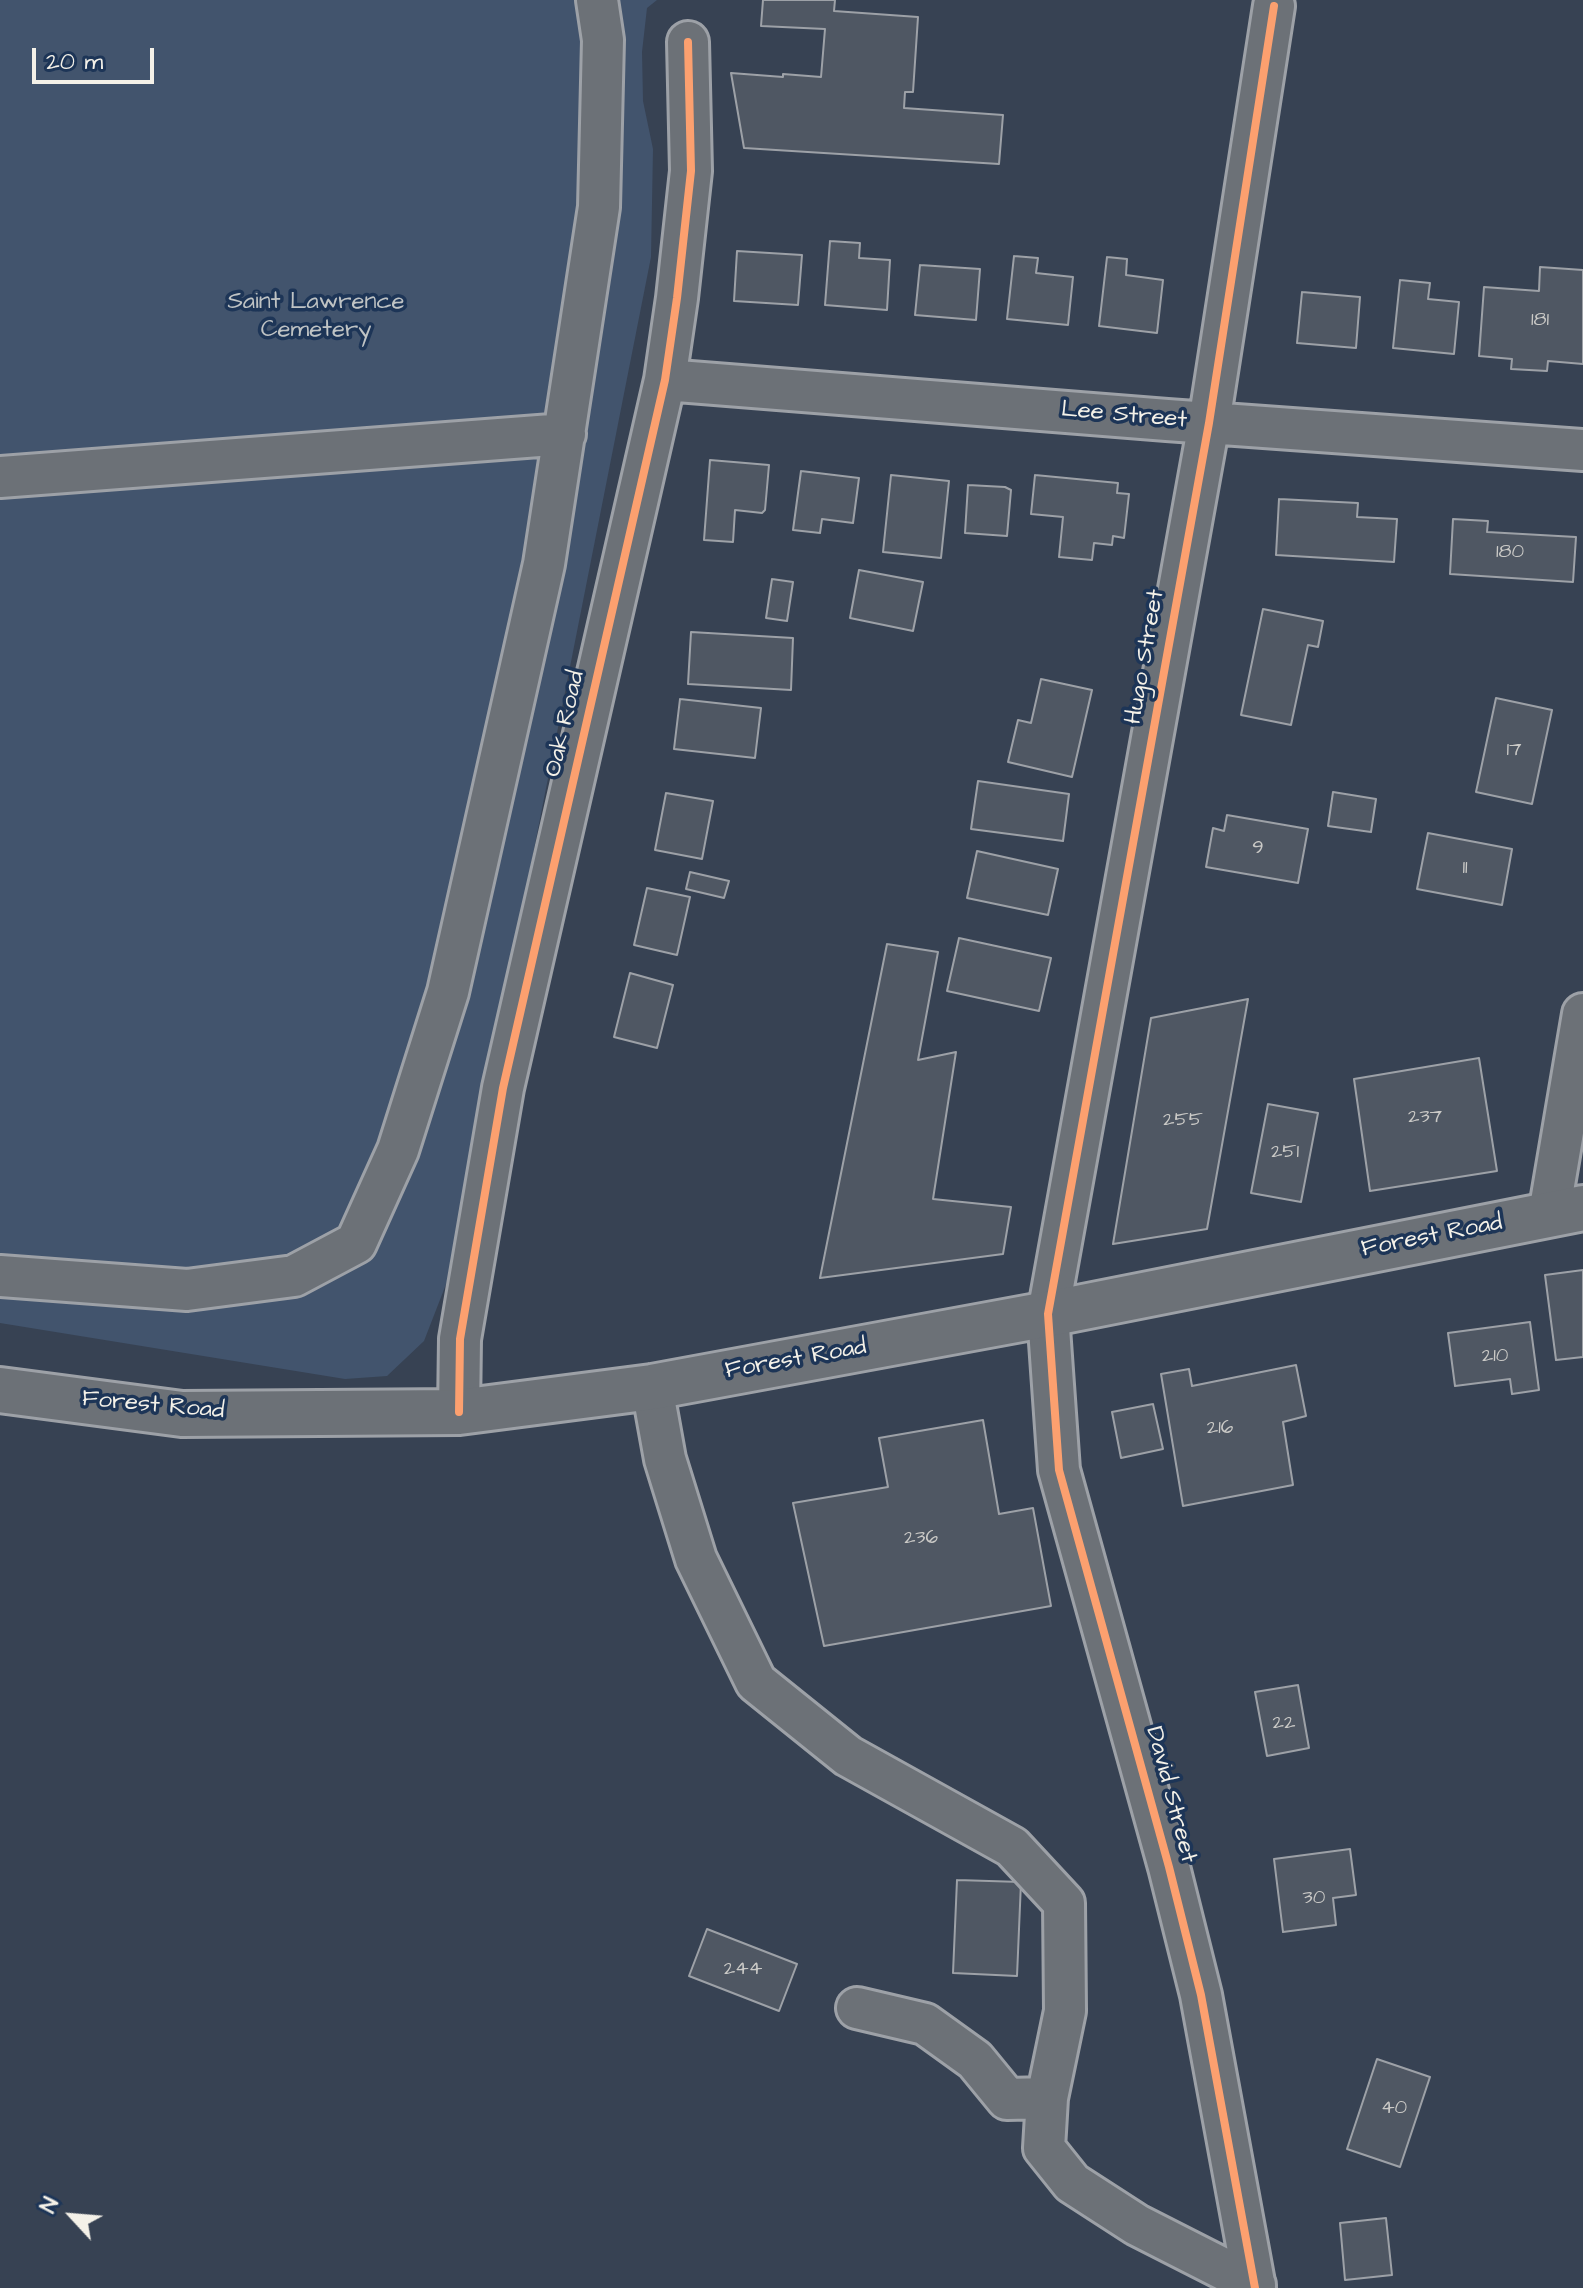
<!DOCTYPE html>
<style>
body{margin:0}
#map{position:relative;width:1583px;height:2288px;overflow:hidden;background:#374253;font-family:"Architects Daughter",sans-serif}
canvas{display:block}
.north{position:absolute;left:32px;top:2176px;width:80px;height:80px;-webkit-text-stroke:6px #1d3557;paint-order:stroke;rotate:296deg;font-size:22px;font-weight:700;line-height:32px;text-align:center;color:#f4f1e8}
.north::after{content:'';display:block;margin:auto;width:28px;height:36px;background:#f4f1e8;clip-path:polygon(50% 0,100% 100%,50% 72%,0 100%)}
.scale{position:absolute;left:32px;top:48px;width:122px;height:36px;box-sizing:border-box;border:4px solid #f4f1e8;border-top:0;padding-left:10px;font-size:24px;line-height:28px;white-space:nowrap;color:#f4f1e8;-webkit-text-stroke:6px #1d3557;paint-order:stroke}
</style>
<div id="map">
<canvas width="1583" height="2288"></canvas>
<div class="north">N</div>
<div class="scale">20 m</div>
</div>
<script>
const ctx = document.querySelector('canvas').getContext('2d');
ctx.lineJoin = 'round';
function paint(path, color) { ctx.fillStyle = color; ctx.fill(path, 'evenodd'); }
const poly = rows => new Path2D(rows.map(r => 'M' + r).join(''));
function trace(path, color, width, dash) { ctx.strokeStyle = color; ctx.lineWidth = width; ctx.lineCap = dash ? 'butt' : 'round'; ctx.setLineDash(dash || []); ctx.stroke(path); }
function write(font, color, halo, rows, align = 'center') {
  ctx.font = font + ' "Architects Daughter",sans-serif'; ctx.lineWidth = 7; ctx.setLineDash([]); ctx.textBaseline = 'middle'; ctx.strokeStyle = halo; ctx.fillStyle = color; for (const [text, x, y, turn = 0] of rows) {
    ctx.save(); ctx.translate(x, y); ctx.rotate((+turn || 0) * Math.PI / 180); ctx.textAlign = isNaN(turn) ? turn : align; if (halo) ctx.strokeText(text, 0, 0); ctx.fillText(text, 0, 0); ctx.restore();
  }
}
const green = poly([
 [0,0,657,0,647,8,642,52,643,101,653,149,651,257,450,1274,424,1341,387,1376,345,1379,0,1323]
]);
const building = poly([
 [763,0,835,0,834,11,918,17,913,92,905,92,904,108,1003,115,999,164,744,148,731,73,783,77,783,74,821,77,825,29,761,26,763,0],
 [830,241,860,243,859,258,890,260,887,310,825,305,830,241],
 [737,251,802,255,798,305,734,301,737,251],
 [1014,256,1038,258,1036,273,1073,277,1068,325,1007,319,1014,256],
 [1107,257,1127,259,1126,275,1163,280,1157,333,1099,326,1107,257],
 [920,265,980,269,976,320,915,315,920,265],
 [1540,267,1583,270,1583,364,1548,361,1547,371,1511,369,1512,359,1479,356,1484,287,1539,291,1540,267],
 [1400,280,1430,283,1428,299,1459,302,1454,354,1393,348,1400,280],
 [1302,292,1360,297,1356,348,1297,343,1302,292],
 [710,460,769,465,765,510,762,513,735,510,733,542,704,540,710,460],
 [801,471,859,478,853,523,822,519,820,533,793,530,801,471],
 [891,475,949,481,941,558,883,552,891,475],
 [1035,475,1118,483,1117,493,1129,494,1124,538,1113,536,1112,545,1094,543,1092,560,1059,557,1063,517,1031,514,1035,475],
 [968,485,1005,487,1011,490,1007,536,965,533,968,485],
 [1279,499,1358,503,1357,517,1397,519,1394,562,1276,555,1279,499],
 [1453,519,1488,521,1487,532,1576,537,1573,582,1450,574,1453,519],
 [859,570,923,582,913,631,850,618,859,570],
 [772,579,793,582,787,621,766,618,772,579],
 [1263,609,1323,621,1318,647,1308,645,1291,725,1241,715,1263,609],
 [691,632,793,638,791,690,688,684,691,632],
 [1041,679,1092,690,1072,777,1008,762,1018,720,1031,723,1041,679],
 [1496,698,1552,710,1532,804,1476,792,1496,698],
 [680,699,761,708,755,758,674,749,680,699],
 [978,781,1069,794,1063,841,971,829,978,781],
 [1333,792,1376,799,1371,832,1328,826,1333,792],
 [666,793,713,801,702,859,655,850,666,793],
 [1227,815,1308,829,1298,883,1206,867,1213,828,1224,831,1227,815],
 [1428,833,1512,849,1502,905,1417,889,1428,833],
 [977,851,1058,869,1048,915,967,898,977,851],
 [690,872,729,881,724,898,686,889,690,872],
 [647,888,690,897,677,955,634,945,647,888],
 [959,938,1051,958,1039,1011,947,991,959,938],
 [887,944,938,952,918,1060,956,1052,933,1199,1011,1207,1003,1254,820,1278,887,944],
 [630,973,673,985,657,1048,614,1037,630,973],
 [1248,999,1207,1229,1113,1244,1151,1018,1248,999],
 [1479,1058,1497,1171,1370,1191,1354,1079,1479,1058],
 [1268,1104,1318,1113,1301,1202,1251,1193,1268,1104],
 [1583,1270,1583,1357,1556,1360,1545,1275,1583,1270],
 [1530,1322,1539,1390,1512,1394,1510,1379,1455,1386,1448,1333,1530,1322],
 [1296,1365,1306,1416,1283,1422,1293,1485,1183,1506,1161,1374,1189,1369,1192,1386,1296,1365],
 [1153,1404,1163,1449,1121,1458,1112,1412,1153,1404],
 [983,1420,999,1514,1033,1508,1051,1606,824,1646,793,1503,888,1487,879,1438,983,1420],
 [1298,1685,1309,1748,1267,1756,1255,1692,1298,1685],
 [1350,1849,1356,1895,1333,1898,1336,1925,1283,1932,1274,1859,1350,1849],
 [957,1880,1021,1882,1017,1976,953,1973,957,1880],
 [707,1929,797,1964,779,2011,689,1976,707,1929],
 [1377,2059,1430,2077,1400,2167,1347,2149,1377,2059],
 [1386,2218,1392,2275,1345,2280,1340,2223,1386,2218]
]);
const minor = poly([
 [665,380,1167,420,1583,450],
 [0,477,565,434],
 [1549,1214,1583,1014],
 [0,1276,187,1290,294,1276,356,1243,398,1150,448,992,544,564,599,207,603,40,597,0],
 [652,1387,665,1459,696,1559,756,1682,848,1756,1012,1847,1064,1903,1065,2011,1047,2098,1044,2148,1072,2183,1137,2225,1255,2285],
 [459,1412,460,1339,503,1088,665,380,677,298,691,171,688,42],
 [857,2008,925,2024,975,2060,1007,2099,1047,2098],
 [1255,2288,1201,1995,1169,1867,1059,1470,1048,1314,1209,423,1274,6]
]);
const major = poly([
 [0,1390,182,1414,459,1412,652,1387,1048,1314,1583,1208]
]);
const cycleway = poly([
 [459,1412,460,1339,503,1088,665,380,677,298,691,171,688,42],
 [1255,2288,1201,1995,1169,1867,1059,1470,1048,1314,1209,423,1274,6]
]);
const numberNames = [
 ["181",1540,321],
 ["180",1510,553],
 ["17",1514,751],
 ["9",1258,849],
 ["11",1465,869],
 ["237",1425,1118],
 ["255",1183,1121],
 ["251",1285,1153],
 ["210",1495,1357],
 ["216",1220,1429],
 ["236",921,1539],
 ["22",1284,1724],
 ["30",1314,1899],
 ["244",743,1970],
 ["40",1394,2109]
];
const parkNames = [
 ["Saint Lawrence",316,303],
 ["Cemetery",316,331]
];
const streetNames = [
 ["Lee Street",1124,416,5],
 ["Hugo Street",1146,657,-80],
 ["Oak Road",566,724,-77],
 ["Forest Road",1432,1237,-11],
 ["Forest Road",796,1360,-10],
 ["Forest Road",153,1406,5],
 ["David Street",1170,1795,75]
];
paint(green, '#42546d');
paint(building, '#4f5763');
trace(building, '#9da1a7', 2);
trace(minor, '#9da1a7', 46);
trace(major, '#9da1a7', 50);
trace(minor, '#6c7177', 40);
trace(major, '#6c7177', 44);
trace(cycleway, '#fca06f', 8);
write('20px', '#cbcac7', null, numberNames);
write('24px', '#bfc3c4', '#1d3557', parkNames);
write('24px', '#f4f1e8', '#1d3557', streetNames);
</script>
